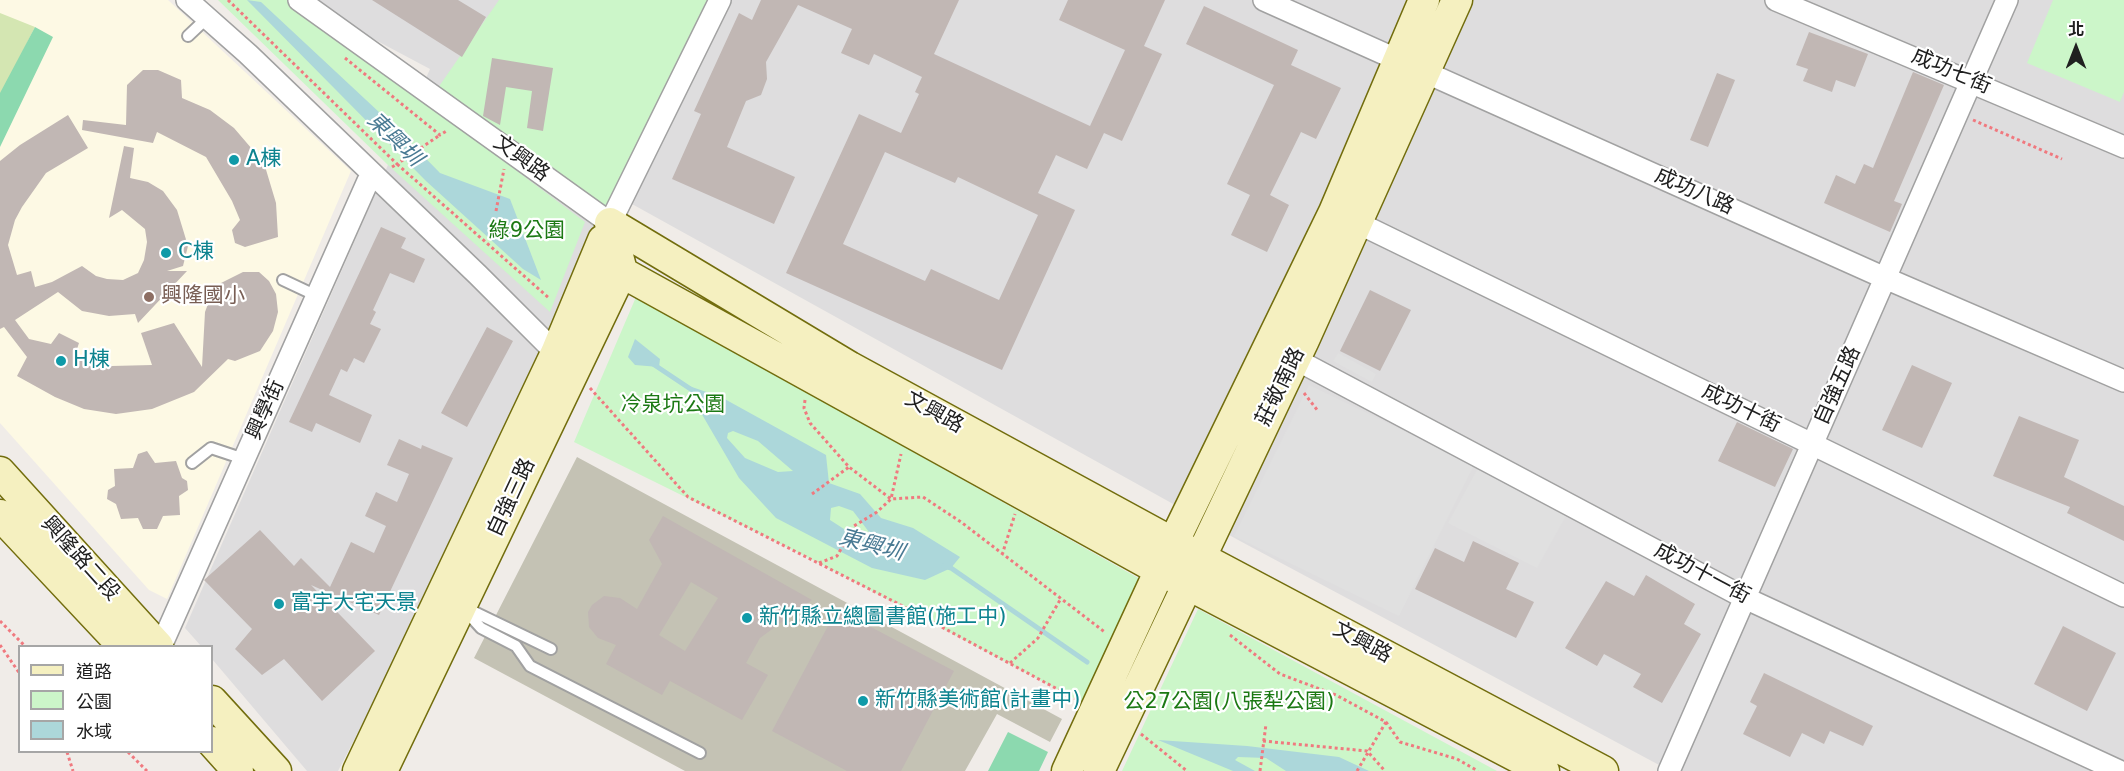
<!DOCTYPE html>
<meta charset="utf-8">
<style>
body{margin:0}
#map{position:relative;width:2124px;height:771px;overflow:hidden;background:#f0ece8;font-family:"DejaVu Sans","Noto Sans TC",sans-serif}
canvas{display:block}
.legend{position:absolute;left:18px;top:645px;width:195px;height:108px;box-sizing:border-box;background:#fff;border:2px solid #a6a6a6;margin:0;padding:8px 10px;list-style:none;font-size:18px;color:#202020}
.legend li{display:flex;align-items:center;gap:12px;height:30px}
.legend b{width:30px;border:2px solid #a6a6a6}
.north{position:absolute;left:2046px;top:18px;width:60px;height:60px;-webkit-text-stroke:4px #fff;paint-order:stroke;rotate:0deg;font-size:16px;font-weight:700;line-height:24px;text-align:center;color:#202020}
.north::after{content:'';display:block;margin:auto;width:21px;height:27px;background:#202020;clip-path:polygon(50% 0,100% 100%,50% 72%,0 100%)}
</style>
<div id="map">
<canvas width="2124" height="771"></canvas>
<ul class="legend">
<li><b style="height:8px;background:#f5f0c0"></b>道路</li>
<li><b style="height:16px;background:#ccf6c9"></b>公園</li>
<li><b style="height:16px;background:#acd7da"></b>水域</li>
</ul>
<div class="north">北</div>
</div>
<script>
const ctx = document.querySelector('canvas').getContext('2d');
ctx.lineJoin = 'round';
function paint(path, color) { ctx.fillStyle = color; ctx.fill(path, 'evenodd'); }
const poly = rows => new Path2D(rows.map(r => 'M' + r).join(''));
function trace(path, color, width, dash) { ctx.strokeStyle = color; ctx.lineWidth = width; ctx.lineCap = dash ? 'butt' : 'round'; ctx.setLineDash(dash || []); ctx.stroke(path); }
function write(font, color, halo, rows, align = 'center') {
  ctx.font = font + ' "DejaVu Sans","Noto Sans TC",sans-serif'; ctx.lineWidth = 4.5; ctx.setLineDash([]); ctx.textBaseline = 'middle'; ctx.strokeStyle = halo; ctx.fillStyle = color; for (const [text, x, y, turn = 0] of rows) {
    ctx.save(); ctx.translate(x, y); ctx.rotate((+turn || 0) * Math.PI / 180); ctx.textAlign = isNaN(turn) ? turn : align; if (halo) ctx.strokeText(text, 0, 0); ctx.fillText(text, 0, 0); ctx.restore();
  }
}
const residential = poly([
 [300,0,2124,0,2124,771,1660,771,1661,766,1240,541,632,204,338,771,307,771,212,659,212,646,201,646,185,628,430,69]
]);
const education = poly([
 [0,0,168,0,351,171,167,599,149,590,0,423]
]);
const construction = poly([
 [577,457,1062,719,1050,742,997,714,965,771,685,771,474,658]
]);
const grass = poly([
 [0,13,35,27,1,94,0,93]
]);
const park = poly([
 [218,0,289,0,585,222,550,312,388,165],
 [499,0,712,0,610,223,433,95],
 [2053,0,2124,0,2124,92,2120,102,2027,63],
 [636,297,1140,579,1085,704,819,563,574,442],
 [1198,609,1497,771,1122,771]
]);
const pitch = poly([
 [35,27,53,37,0,147,0,93],
 [1008,732,1048,752,1039,771,988,771]
]);
const parking = poly([
 [1338,353,1376,374,1372,382,1333,361],
 [1309,385,1474,465,1399,616,1234,536],
 [1478,468,1567,514,1537,568,1448,523]
]);
const water = poly([
 [247,0,261,2,395,127,440,173,510,199,541,280,523,269,426,181],
 [635,339,660,359,659,367,635,365,628,357],
 [689,386,721,397,826,455,829,483,860,494,881,518,913,528,960,557,951,568,925,580,872,568,776,518,739,478,700,411],
 [733,431,758,441,793,471,778,472,745,458,727,438,728,433],
 [839,506,853,511,869,532,866,537,858,538,830,520,831,508],
 [1158,740,1247,746,1339,757,1369,771,1286,771,1266,758,1238,757,1235,760,1255,771,1233,771]
]);
const stream = poly([
 [653,364,692,390],
 [944,566,951,568,1087,662]
]);
const building = poly([
 [372,0,458,0,486,17,462,57],
 [761,0,959,0,934,54,1090,126,1125,50,1059,20,1068,0,1165,0,1144,46,1162,54,1122,141,1104,133,1087,169,1056,155,1038,193,1075,210,1002,370,786,273,859,114,901,133,919,94,915,92,922,77,874,54,869,65,841,53,852,29,798,5,766,62,767,79,761,95,746,101,727,147,795,177,774,224,672,179,701,114,694,111,739,13,752,20],
 [885,152,955,183,958,177,1038,215,999,300,931,269,925,281,843,244],
 [1204,6,1298,50,1291,65,1341,88,1316,139,1301,132,1270,195,1289,205,1267,252,1231,235,1250,195,1227,184,1274,85,1186,44],
 [1809,32,1868,54,1855,87,1836,80,1832,92,1803,81,1808,69,1796,65],
 [492,58,553,68,543,131,527,128,532,91,506,87,500,125,483,116],
 [143,70,158,70,181,80,182,98,210,110,234,128,264,163,276,203,278,237,245,247,235,243,232,230,240,220,232,201,206,157,157,132,153,143,82,130,83,120,126,125,127,85],
 [1913,72,1944,85,1894,201,1902,204,1890,232,1824,203,1836,175,1855,184,1864,164,1873,168],
 [1717,73,1735,80,1708,147,1690,140],
 [68,115,88,148,46,173,22,207,15,220,8,245,17,275,31,271,35,287,52,282,82,266,96,276,107,279,123,280,138,273,144,260,147,242,145,229,122,210,109,218,124,146,134,148,130,178,148,182,163,191,177,210,188,246,183,266,167,271,187,271,138,323,135,314,109,316,82,311,58,292,15,320,29,339,51,344,59,333,79,343,75,355,112,366,152,365,141,333,174,323,202,367,205,312,211,296,221,283,243,272,259,272,269,281,276,294,278,312,273,331,260,351,235,361,228,359,194,392,152,409,116,414,84,409,55,397,17,376,27,357,4,327,0,329,0,161,20,145],
 [381,227,406,238,401,248,425,259,414,283,390,273,373,310,376,312,370,324,381,329,364,363,354,358,347,372,341,369,329,395,372,415,360,443,316,423,312,432,289,422],
 [1370,290,1411,310,1380,371,1340,351],
 [487,327,513,341,467,427,441,413],
 [1912,365,1952,383,1922,448,1882,430],
 [2019,416,2079,440,2064,477,2124,506,2124,541,2067,513,2070,507,1993,476],
 [1737,422,1793,449,1775,487,1718,461],
 [399,439,421,449,422,445,453,458,379,615,311,585,375,651,322,701,284,659,262,675,235,649,252,629,204,580,260,530,294,566,301,558,330,587,351,542,374,553,386,526,365,516,376,492,397,502,409,474,387,465],
 [147,451,155,463,176,461,182,478,187,481,188,490,179,496,180,515,163,516,157,529,143,529,138,518,121,519,116,504,107,499,108,490,115,486,114,469,133,468,138,454],
 [663,516,812,600,760,638,746,663,768,675,742,720,670,681,662,695,606,664,616,645,598,638,589,627,588,612,592,605,604,596,620,598,637,609,662,564,649,540],
 [691,582,718,598,685,651,659,635],
 [1473,541,1519,563,1506,589,1534,602,1516,638,1415,589,1435,548,1464,562],
 [1646,575,1695,604,1684,624,1701,634,1662,703,1633,687,1641,674,1604,654,1597,666,1565,648,1606,581,1634,596],
 [837,609,954,671,901,771,847,771,772,731],
 [2063,626,2116,653,2087,711,2034,684],
 [1764,673,1873,726,1863,746,1830,731,1824,744,1802,733,1790,757,1743,734,1757,706,1750,702]
]);
const path = poly([
 [228,0,397,164,440,135],
 [345,58,440,135,448,130],
 [1973,120,2062,159],
 [392,167,397,164,549,298],
 [496,211,504,169],
 [590,388,688,497,895,602,1076,699],
 [1304,393,1318,411],
 [805,400,804,408,810,423,849,467,891,499,923,497,961,522,1106,633],
 [812,494,849,467],
 [1002,555,1015,514],
 [819,563,837,556,854,526,877,512,891,499,901,454],
 [0,621,25,646],
 [1230,635,1280,674,1336,695,1386,722,1400,742,1457,759,1478,771],
 [0,645,20,674],
 [1010,663,1038,638,1060,600],
 [1141,734,1187,771],
 [1263,741,1367,751,1385,771],
 [67,752,73,771],
 [128,752,147,771],
 [1260,771,1266,724],
 [1357,771,1386,722]
]);
const lane = poly([
 [188,36,207,18],
 [283,280,317,296],
 [192,463,211,448,244,459],
 [463,608,481,628,516,646,530,666,700,753],
 [466,608,551,649]
]);
const street = poly([
 [187,0,248,54,478,275,556,353],
 [299,0,610,223,720,0],
 [1264,0,1885,278,2124,381],
 [1776,0,2124,147],
 [1358,223,2124,596],
 [1295,359,1745,598,2119,771],
 [161,646,368,181,375,177],
 [1669,771,2007,0]
]);
const secondary = poly([
 [610,223,850,367,1175,544,1603,771],
 [596,258,1160,570,1544,771],
 [0,472,158,646],
 [0,515,123,646],
 [212,701,276,771],
 [212,742,238,771],
 [358,771,556,353,603,240],
 [382,771,622,271,617,252],
 [1067,771,1160,570,1334,212,1424,0],
 [1099,771,1304,340,1457,0]
]);
const markers = [
 [234,160,6,"#0f9aa8"],
 [166,253,6,"#0f9aa8"],
 [149,297,6,"#8d6e63"],
 [61,361,6,"#0f9aa8"],
 [279,604,6,"#0f9aa8"],
 [747,618,6,"#0f9aa8"],
 [863,701,6,"#0f9aa8"]
];
const streetNames = [
 ["成功七街",1951,72,23],
 ["文興路",521,159,36],
 ["成功八路",1694,192,24],
 ["自強五路",1838,386,-66],
 ["莊敬南路",1281,387,-64],
 ["成功十街",1741,409,26],
 ["興學街",266,410,-66],
 ["文興路",934,413,29],
 ["自強三路",512,498,-65],
 ["興隆路二段",80,559,48],
 ["成功十一街",1702,574,28],
 ["文興路",1362,643,28]
];
const cultureNames = [
 ["A棟",246,160],
 ["C棟",178,253],
 ["H棟",73,361],
 ["富宇大宅天景",291,604],
 ["新竹縣立總圖書館(施工中)",759,618],
 ["新竹縣美術館(計畫中)",875,701]
];
const parkNames = [
 ["綠9公園",527,232],
 ["冷泉坑公園",673,406],
 ["公27公園(八張犁公園)",1229,703]
];
const educationNames = [
 ["興隆國小",161,297]
];
const waterNames = [
 ["東興圳",394,140,44],
 ["東興圳",871,546,15]
];
paint(residential, '#deddde');
paint(education, '#fdf9e4');
paint(construction, '#c4c2b4');
paint(grass, '#d4e6b2');
paint(park, '#ccf6c9');
paint(pitch, '#8cd9af');
paint(parking, '#e0e0e0');
paint(water, '#acd7da');
trace(stream, '#acd7da', 5);
paint(building, '#c1b7b4');
trace(lane, '#a1a1a1', 14);
trace(street, '#a1a1a1', 24);
trace(secondary, '#726d0d', 33);
trace(path, '#f0797f', 3, [3, 3]);
trace(lane, '#fff', 10);
trace(street, '#fff', 21);
trace(secondary, '#f5f0c0', 30);
for (const [x, y, r, color] of markers) { const dot = new Path2D(); dot.arc(x, y, r, 0, 2 * Math.PI); ctx.fillStyle = color; ctx.fill(dot); trace(dot, '#fff', 2); }
write('21px', '#202020', '#fff', streetNames);
write('21px', '#0d838f', '#fff', cultureNames, 'left');
write('21px', '#1c7914', '#fff', parkNames);
write('21px', '#785e54', '#fff', educationNames, 'left');
write('italic 22px', '#497a93', '#fff', waterNames);
</script>
